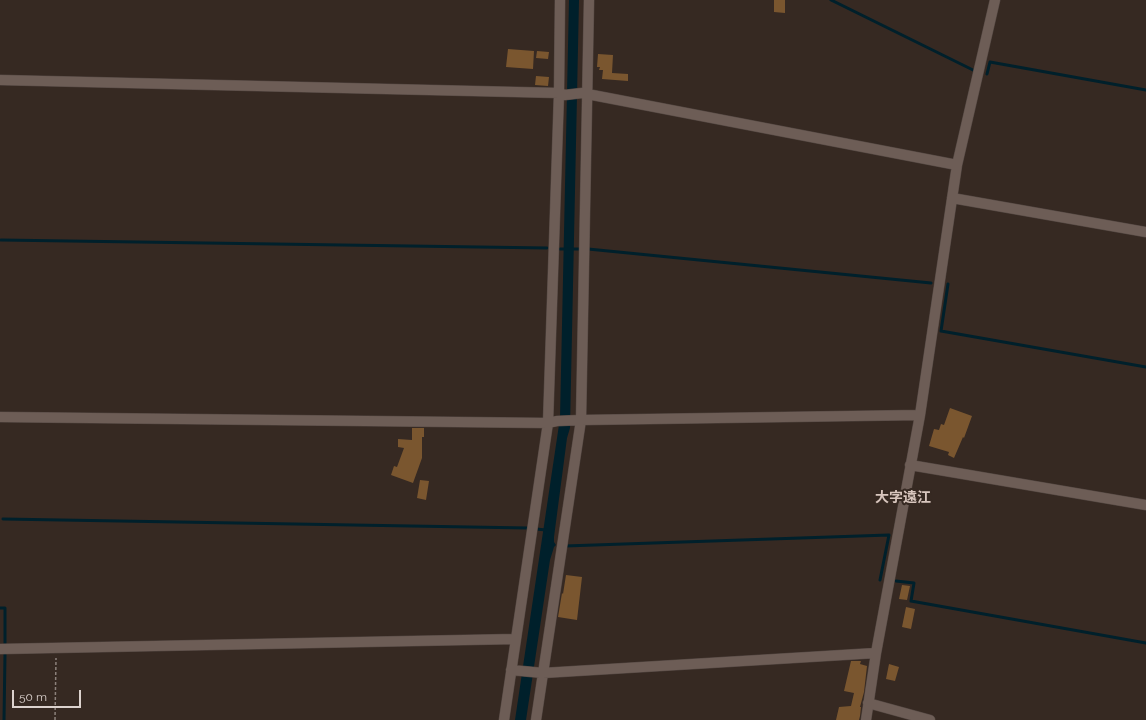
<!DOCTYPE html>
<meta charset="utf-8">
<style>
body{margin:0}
#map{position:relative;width:1146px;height:720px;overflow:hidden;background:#362922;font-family:Raleway,sans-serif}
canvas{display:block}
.scale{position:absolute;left:12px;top:690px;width:69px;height:18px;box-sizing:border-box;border:2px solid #dcd2ce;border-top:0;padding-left:5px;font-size:12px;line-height:14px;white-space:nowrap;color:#dcd2ce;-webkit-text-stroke:3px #362922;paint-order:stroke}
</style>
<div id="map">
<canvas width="1146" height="720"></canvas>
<div class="scale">50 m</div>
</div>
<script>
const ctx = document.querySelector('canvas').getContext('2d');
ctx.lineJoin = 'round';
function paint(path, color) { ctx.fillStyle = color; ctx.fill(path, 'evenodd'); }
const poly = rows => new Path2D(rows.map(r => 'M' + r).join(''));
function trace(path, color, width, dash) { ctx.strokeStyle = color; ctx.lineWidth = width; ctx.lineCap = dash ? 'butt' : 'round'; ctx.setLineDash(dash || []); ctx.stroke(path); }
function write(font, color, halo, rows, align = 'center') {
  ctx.font = font + ' Raleway,"Noto Sans JP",sans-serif'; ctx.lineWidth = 4; ctx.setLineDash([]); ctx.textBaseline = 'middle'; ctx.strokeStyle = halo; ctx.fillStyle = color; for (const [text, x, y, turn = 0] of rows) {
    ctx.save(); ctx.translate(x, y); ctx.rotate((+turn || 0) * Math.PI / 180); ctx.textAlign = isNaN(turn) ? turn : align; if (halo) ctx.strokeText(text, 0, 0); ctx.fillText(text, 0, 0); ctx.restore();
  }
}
const water = poly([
 [569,0,579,0,570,428,567,438,554,537,554,542,556,545,554,547,550,560,526,720,515,720,560,418]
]);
const stream = poly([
 [831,0,973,70],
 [987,74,990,62,1146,90],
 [1,240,547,248],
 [560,249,580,249],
 [588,249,931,283],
 [948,284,941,331,1146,367],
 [3,519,528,528],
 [536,529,546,530],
 [565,546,889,535,880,580],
 [896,581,914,583,911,601,1146,643],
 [0,608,5,608,5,643],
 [4,720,5,654]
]);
const building = poly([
 [774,0,785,0,785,13,774,12],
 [508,49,534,51,533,69,506,67],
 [537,51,549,52,548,59,536,58],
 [598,54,613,55,612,73,628,74,628,81,602,79,603,70,599,70,600,67,597,67],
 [536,76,549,77,548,86,535,85],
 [950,408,972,416,964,438,963,437,954,458,948,455,949,452,929,446,934,429,939,430,941,424,944,425],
 [412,428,424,428,424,437,422,437,422,458,413,483,391,475,394,466,397,467,404,448,398,447,398,439,412,440],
 [420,480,429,481,426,500,417,498],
 [566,575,582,577,577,620,558,617,562,593,563,594],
 [902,585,910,586,907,600,899,599],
 [906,607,915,609,911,629,902,627],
 [851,661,861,661,860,664,867,666,864,692,860,707,861,707,860,716,859,720,836,720,839,707,851,706,854,693,844,691],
 [889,664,899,667,895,681,886,679]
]);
const path = poly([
 [55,720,56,658]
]);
const minor = poly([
 [0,80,559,93,565,95,582,93,957,165],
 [952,198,1146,232],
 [0,417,548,423,557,421,581,420,920,415],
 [910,465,1146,505],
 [0,649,516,639],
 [511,670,543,673,876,653],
 [868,703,930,720],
 [504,720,548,423,559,93,560,0],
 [536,720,581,420,589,0],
 [866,720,876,653,920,415,957,165,995,0]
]);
const quarterNames = [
 ["大字遠江",903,498]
];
paint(water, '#00202b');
trace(stream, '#00202b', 3);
paint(building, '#7a562f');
trace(minor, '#534742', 11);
trace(path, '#8c817b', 1.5, [3, 2]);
trace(minor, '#6d5d56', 10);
write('bold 14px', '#d8c6be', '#362922', quarterNames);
</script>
